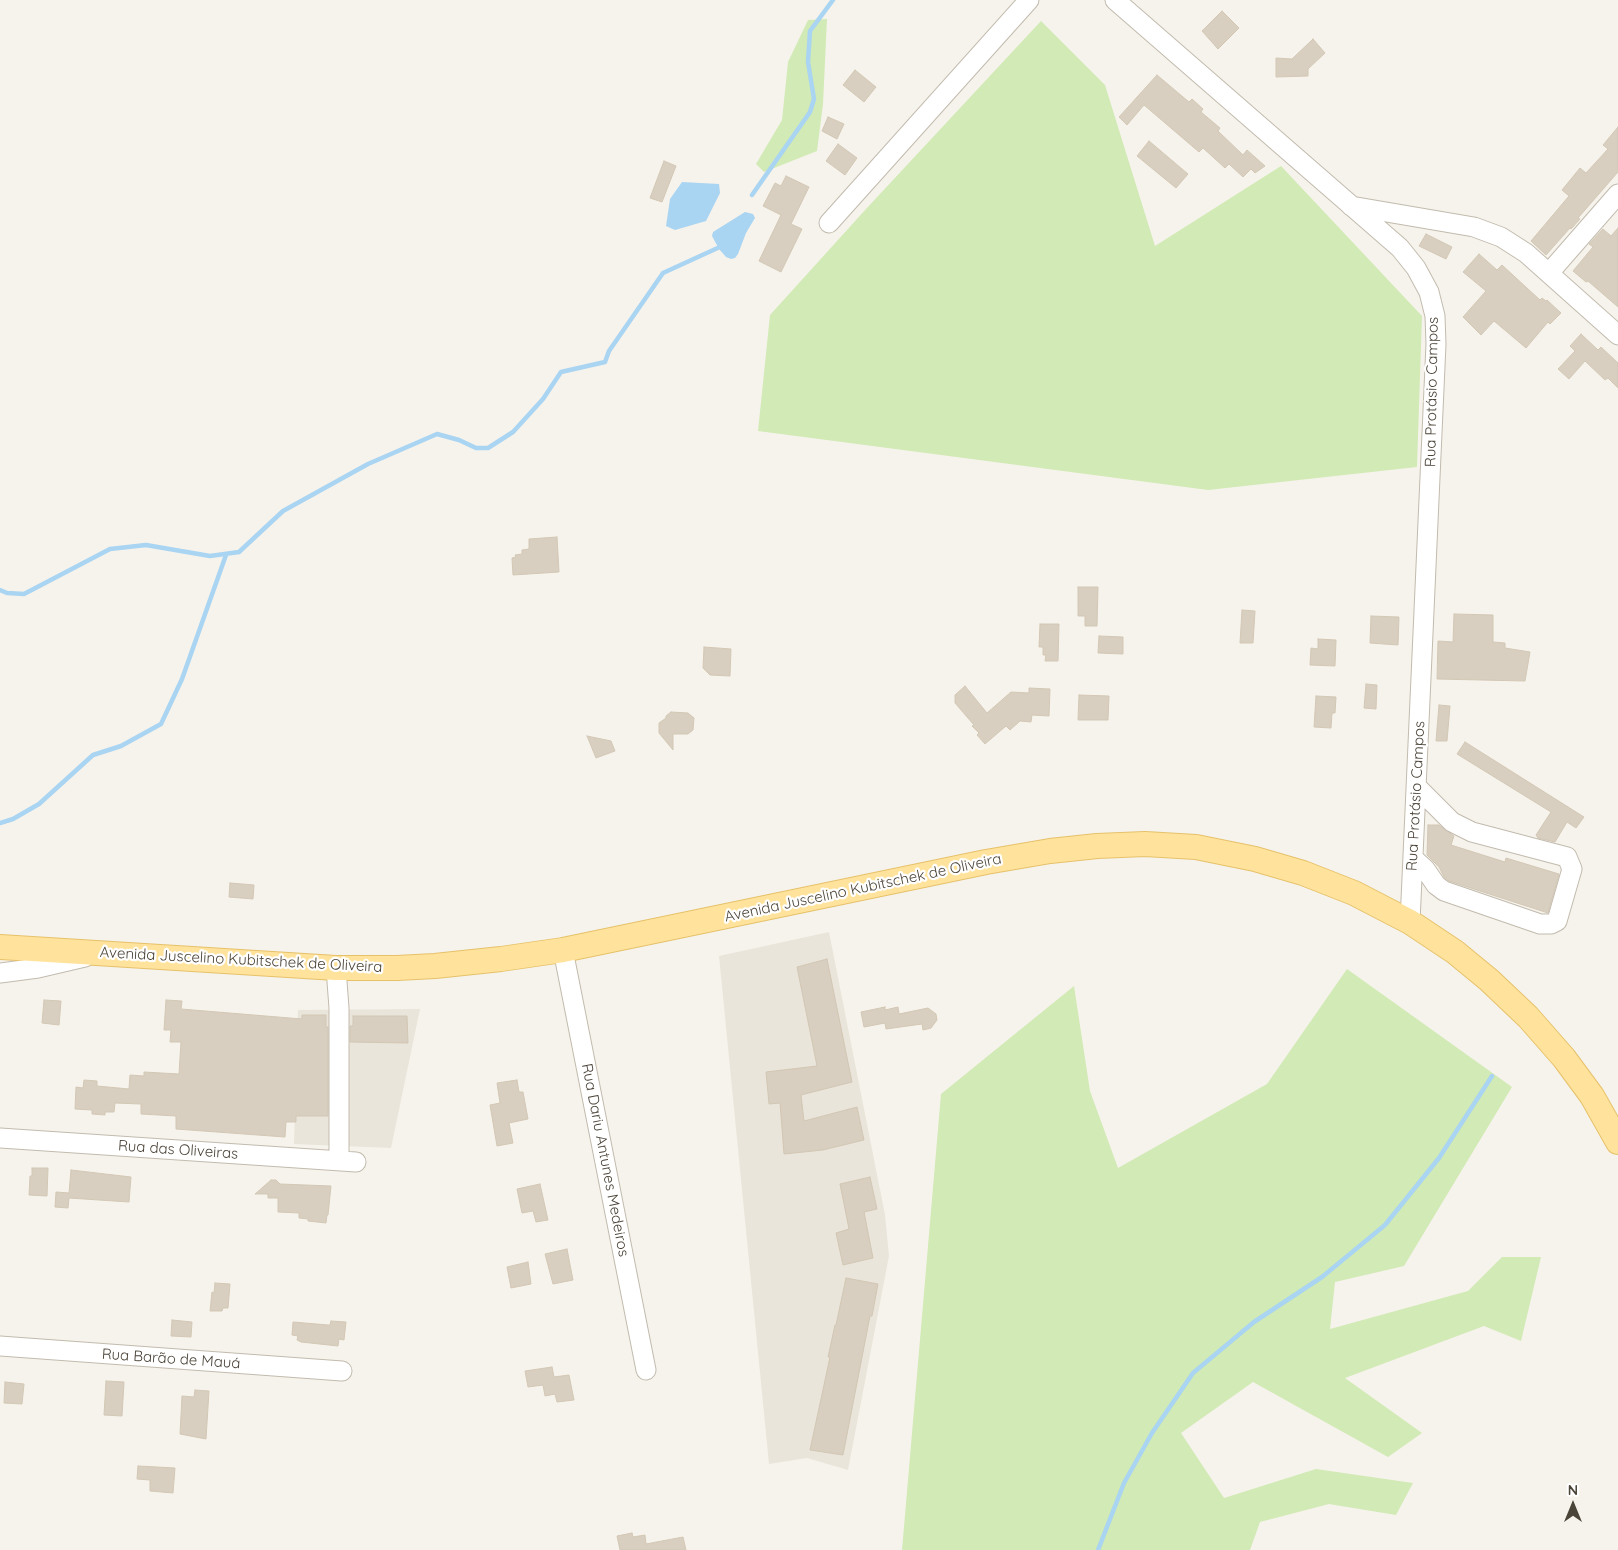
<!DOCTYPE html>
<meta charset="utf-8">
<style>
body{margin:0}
#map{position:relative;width:1618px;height:1550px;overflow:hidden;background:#f6f3ec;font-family:Quicksand,sans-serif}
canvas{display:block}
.north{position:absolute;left:1548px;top:1480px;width:50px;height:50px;-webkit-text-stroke:4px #fff;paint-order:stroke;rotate:0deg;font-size:14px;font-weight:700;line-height:20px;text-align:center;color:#4b4439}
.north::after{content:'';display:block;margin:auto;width:18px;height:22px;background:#4b4439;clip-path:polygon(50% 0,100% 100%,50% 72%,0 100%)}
</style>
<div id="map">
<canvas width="1618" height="1550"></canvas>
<div class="north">N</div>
</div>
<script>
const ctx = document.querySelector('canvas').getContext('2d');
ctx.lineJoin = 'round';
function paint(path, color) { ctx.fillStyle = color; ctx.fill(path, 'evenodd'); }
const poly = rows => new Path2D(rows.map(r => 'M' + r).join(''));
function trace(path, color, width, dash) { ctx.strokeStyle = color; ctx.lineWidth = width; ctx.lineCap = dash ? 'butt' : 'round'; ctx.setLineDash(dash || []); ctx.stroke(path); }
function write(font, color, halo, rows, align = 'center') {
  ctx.font = font + ' Quicksand,sans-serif'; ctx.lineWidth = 4.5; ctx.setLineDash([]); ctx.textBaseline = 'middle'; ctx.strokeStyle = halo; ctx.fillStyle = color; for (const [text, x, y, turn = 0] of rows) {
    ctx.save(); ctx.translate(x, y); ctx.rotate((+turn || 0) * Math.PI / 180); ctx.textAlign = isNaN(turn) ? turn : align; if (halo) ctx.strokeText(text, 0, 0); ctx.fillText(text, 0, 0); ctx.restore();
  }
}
const residential = poly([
 [829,932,885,1215,889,1256,848,1470,807,1458,769,1464,719,956],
 [420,1009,391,1148,294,1144,298,1010]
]);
const green = poly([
 [827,19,823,104,817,151,764,172,756,164,782,120,788,62,808,20],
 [1041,21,1105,85,1155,246,1281,166,1422,316,1417,467,1208,490,758,431,770,315,866,209],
 [1347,969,1512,1087,1404,1266,1335,1282,1330,1329,1468,1291,1502,1257,1541,1257,1521,1341,1484,1326,1345,1378,1422,1433,1388,1457,1253,1382,1181,1433,1224,1498,1316,1469,1413,1483,1396,1515,1329,1504,1260,1522,1250,1550,902,1550,941,1094,1074,986,1090,1091,1118,1168,1267,1084]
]);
const water = poly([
 [682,182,719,184,720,193,706,221,675,230,666,226,670,199],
 [745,212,753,214,755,218,746,233,738,254,735,258,731,259,726,257,719,249,712,236,713,232]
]);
const stream = poly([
 [752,195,810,112,814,99,808,62,810,31,833,0],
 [0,590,7,593,24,594,110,549,146,545,210,556,239,552,283,511,368,464,437,434,459,440,476,448,488,448,513,432,543,399,561,372,605,362,609,351,663,273,722,246],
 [0,823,13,819,39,804,93,755,121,746,161,724,182,679,226,555],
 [1098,1550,1124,1483,1152,1433,1193,1373,1254,1322,1322,1277,1385,1225,1439,1158,1492,1076]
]);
const building = poly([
 [1222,11,1239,28,1218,49,1202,31,1222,11],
 [1313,39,1325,53,1308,69,1308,76,1276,77,1276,58,1292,59,1313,39],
 [855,70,876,87,864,102,843,85,855,70],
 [1157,75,1189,102,1192,99,1203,109,1201,112,1220,128,1218,131,1243,155,1247,150,1265,166,1255,173,1251,169,1243,177,1229,164,1225,168,1203,148,1199,152,1144,105,1127,125,1119,117,1157,75],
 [828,117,844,124,837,139,822,131,828,117],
 [1618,127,1618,172,1578,218,1580,219,1571,229,1570,228,1546,255,1531,241,1569,196,1562,190,1580,168,1586,173,1608,149,1603,145,1618,127],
 [1149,141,1188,174,1176,188,1137,156,1149,141],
 [838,144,857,158,845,175,826,161,838,144],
 [664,161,676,166,662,202,650,198,664,161],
 [786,176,809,187,791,224,802,229,781,272,759,261,781,215,763,206,775,183,781,186,786,176],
 [1618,228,1618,307,1588,281,1586,282,1573,271,1593,247,1589,244,1603,229,1611,236,1618,228],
 [1426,234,1452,247,1446,259,1419,246,1426,234],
 [1479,254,1497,270,1502,265,1540,300,1542,298,1546,301,1547,300,1561,313,1550,324,1548,322,1526,348,1494,321,1481,335,1463,317,1486,291,1463,272,1479,254],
 [1581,334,1598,350,1601,347,1618,363,1618,388,1608,378,1605,380,1585,361,1569,379,1558,369,1575,351,1570,346,1581,334],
 [557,537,559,572,513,575,512,558,516,557,515,555,522,554,522,550,529,549,529,539,557,537],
 [1078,587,1098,587,1097,626,1085,626,1085,616,1078,616,1078,587],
 [1242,610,1255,611,1253,643,1240,643,1242,610],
 [1454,614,1493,615,1493,642,1505,643,1505,648,1530,652,1525,681,1437,679,1438,641,1453,642,1454,614],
 [1371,616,1399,617,1398,645,1370,643,1371,616],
 [1040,624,1059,624,1058,661,1045,661,1046,655,1043,655,1043,647,1039,647,1040,624],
 [1099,636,1123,637,1123,654,1098,653,1099,636],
 [1318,639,1336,640,1335,666,1310,665,1311,648,1318,649,1318,639],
 [704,647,731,649,730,676,710,675,703,668,704,647],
 [1366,684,1377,685,1376,709,1364,708,1366,684],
 [965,686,987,713,1011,692,1029,693,1029,688,1050,689,1049,716,1032,715,1031,722,1020,721,1010,730,1006,726,985,744,977,735,979,733,972,726,974,725,955,703,955,695,965,686],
 [1079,695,1109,696,1108,720,1078,720,1079,695],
 [1316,696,1336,697,1335,713,1332,713,1331,728,1314,727,1316,696],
 [1439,705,1450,706,1447,741,1436,741,1439,705],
 [671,712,688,713,694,718,693,730,688,734,673,734,673,750,659,733,659,723,666,718,666,716,671,712],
 [587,736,611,741,615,751,596,758,587,736],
 [1465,742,1584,817,1576,828,1567,822,1555,842,1538,838,1536,835,1551,812,1457,754,1465,742],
 [1428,825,1439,825,1454,836,1451,845,1505,862,1506,858,1559,874,1548,913,1449,881,1444,877,1439,867,1427,855,1428,825],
 [230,883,254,885,253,899,229,897,230,883],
 [827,959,852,1082,801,1095,804,1121,857,1107,864,1140,823,1150,784,1154,780,1103,769,1104,766,1072,817,1066,797,967,827,959],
 [44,1000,61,1001,59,1025,42,1023,44,1000],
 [166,1000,182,1001,181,1009,302,1019,302,1015,326,1015,326,1027,328,1027,328,1116,296,1116,296,1122,286,1122,285,1137,176,1129,176,1116,141,1114,141,1104,115,1103,114,1112,105,1112,105,1115,92,1114,92,1110,75,1109,76,1087,83,1088,84,1080,97,1081,97,1086,129,1089,130,1075,144,1076,144,1072,179,1074,181,1042,170,1042,171,1030,164,1030,166,1000],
 [885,1007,885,1010,898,1007,899,1014,928,1008,936,1014,937,1020,931,1028,923,1030,922,1024,886,1029,885,1023,864,1027,861,1012,885,1007],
 [353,1016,407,1016,408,1043,350,1042,350,1026,353,1026,353,1016],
 [517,1080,519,1092,523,1092,528,1119,509,1123,513,1143,497,1146,490,1105,500,1103,497,1083,517,1080],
 [32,1168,48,1168,47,1196,29,1195,30,1176,32,1176,32,1168],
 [71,1170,131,1177,129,1202,69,1198,68,1208,55,1207,56,1192,69,1193,71,1170],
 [870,1177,877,1209,864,1212,873,1258,843,1265,836,1233,849,1229,840,1184,870,1177],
 [271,1180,276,1180,280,1184,331,1186,328,1215,327,1215,326,1223,308,1221,308,1219,299,1218,299,1213,278,1212,278,1198,268,1198,268,1194,255,1194,271,1180],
 [540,1184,548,1220,536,1222,533,1211,522,1213,517,1189,540,1184],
 [567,1249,573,1280,553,1284,545,1254,567,1249],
 [528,1262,531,1284,511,1288,507,1267,528,1262],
 [846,1278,878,1284,872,1316,870,1316,843,1455,810,1450,830,1357,828,1357,835,1325,836,1325,846,1278],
 [215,1283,230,1284,228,1308,223,1308,222,1311,210,1311,212,1292,214,1293,215,1283],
 [172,1320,192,1322,191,1337,171,1336,172,1320],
 [331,1321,346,1322,344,1340,339,1339,338,1346,301,1342,297,1340,298,1336,292,1335,293,1322,328,1325,330,1325,331,1321],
 [552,1367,554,1377,569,1375,574,1400,557,1402,555,1394,545,1396,543,1385,528,1387,525,1371,552,1367],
 [106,1381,124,1382,122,1416,104,1415,106,1381],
 [5,1382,24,1384,22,1404,4,1403,5,1382],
 [195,1390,209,1391,206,1439,180,1434,182,1396,194,1397,195,1390],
 [138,1466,175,1468,173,1493,150,1491,150,1480,137,1479,138,1466],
 [632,1533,633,1537,645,1535,646,1544,683,1537,686,1550,620,1550,617,1536,632,1533]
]);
const minor = poly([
 [1115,0,1400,248,1416,268,1429,292,1435,316,1436,344,1410,922],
 [1351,206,1474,227,1501,237,1526,253,1618,335],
 [829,223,1029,0],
 [1549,273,1618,194],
 [1413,858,1425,869,1436,885,1444,891,1540,924,1551,924,1557,921,1572,869,1567,857,1472,832,1452,822,1416,786],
 [563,950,646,1370],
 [336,968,339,1008,339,1161],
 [0,973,38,968,85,957],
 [0,1138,356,1162],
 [0,1346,342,1371]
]);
const major = poly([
 [0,947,336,968,397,968,435,966,501,959,563,950,986,862,1050,851,1097,846,1145,844,1196,847,1255,859,1303,873,1354,893,1410,922,1455,952,1489,980,1528,1017,1564,1058,1592,1096,1618,1142]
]);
const streetNames = [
 ["Rua Protásio Campos",1432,392,-89],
 ["Rua Protásio Campos",1416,796,-87],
 ["Avenida Juscelino Kubitschek de Oliveira",863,888,-12],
 ["Avenida Juscelino Kubitschek de Oliveira",241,960,3],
 ["Rua das Oliveiras",178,1150,4],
 ["Rua Dariu Antunes Medeiros",605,1160,79],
 ["Rua Barão de Mauá",171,1359,4]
];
paint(residential, '#eae5da');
paint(green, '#d2eab5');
paint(water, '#a9d4f2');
trace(stream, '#a9d4f2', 4.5);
paint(building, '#d8cfc1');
trace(building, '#d3c7b4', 1);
trace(minor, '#c2bbae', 21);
trace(major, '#e6c16a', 26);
trace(minor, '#fff', 19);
trace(major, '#ffe39c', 24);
write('15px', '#4b4439', '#fff', streetNames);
</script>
